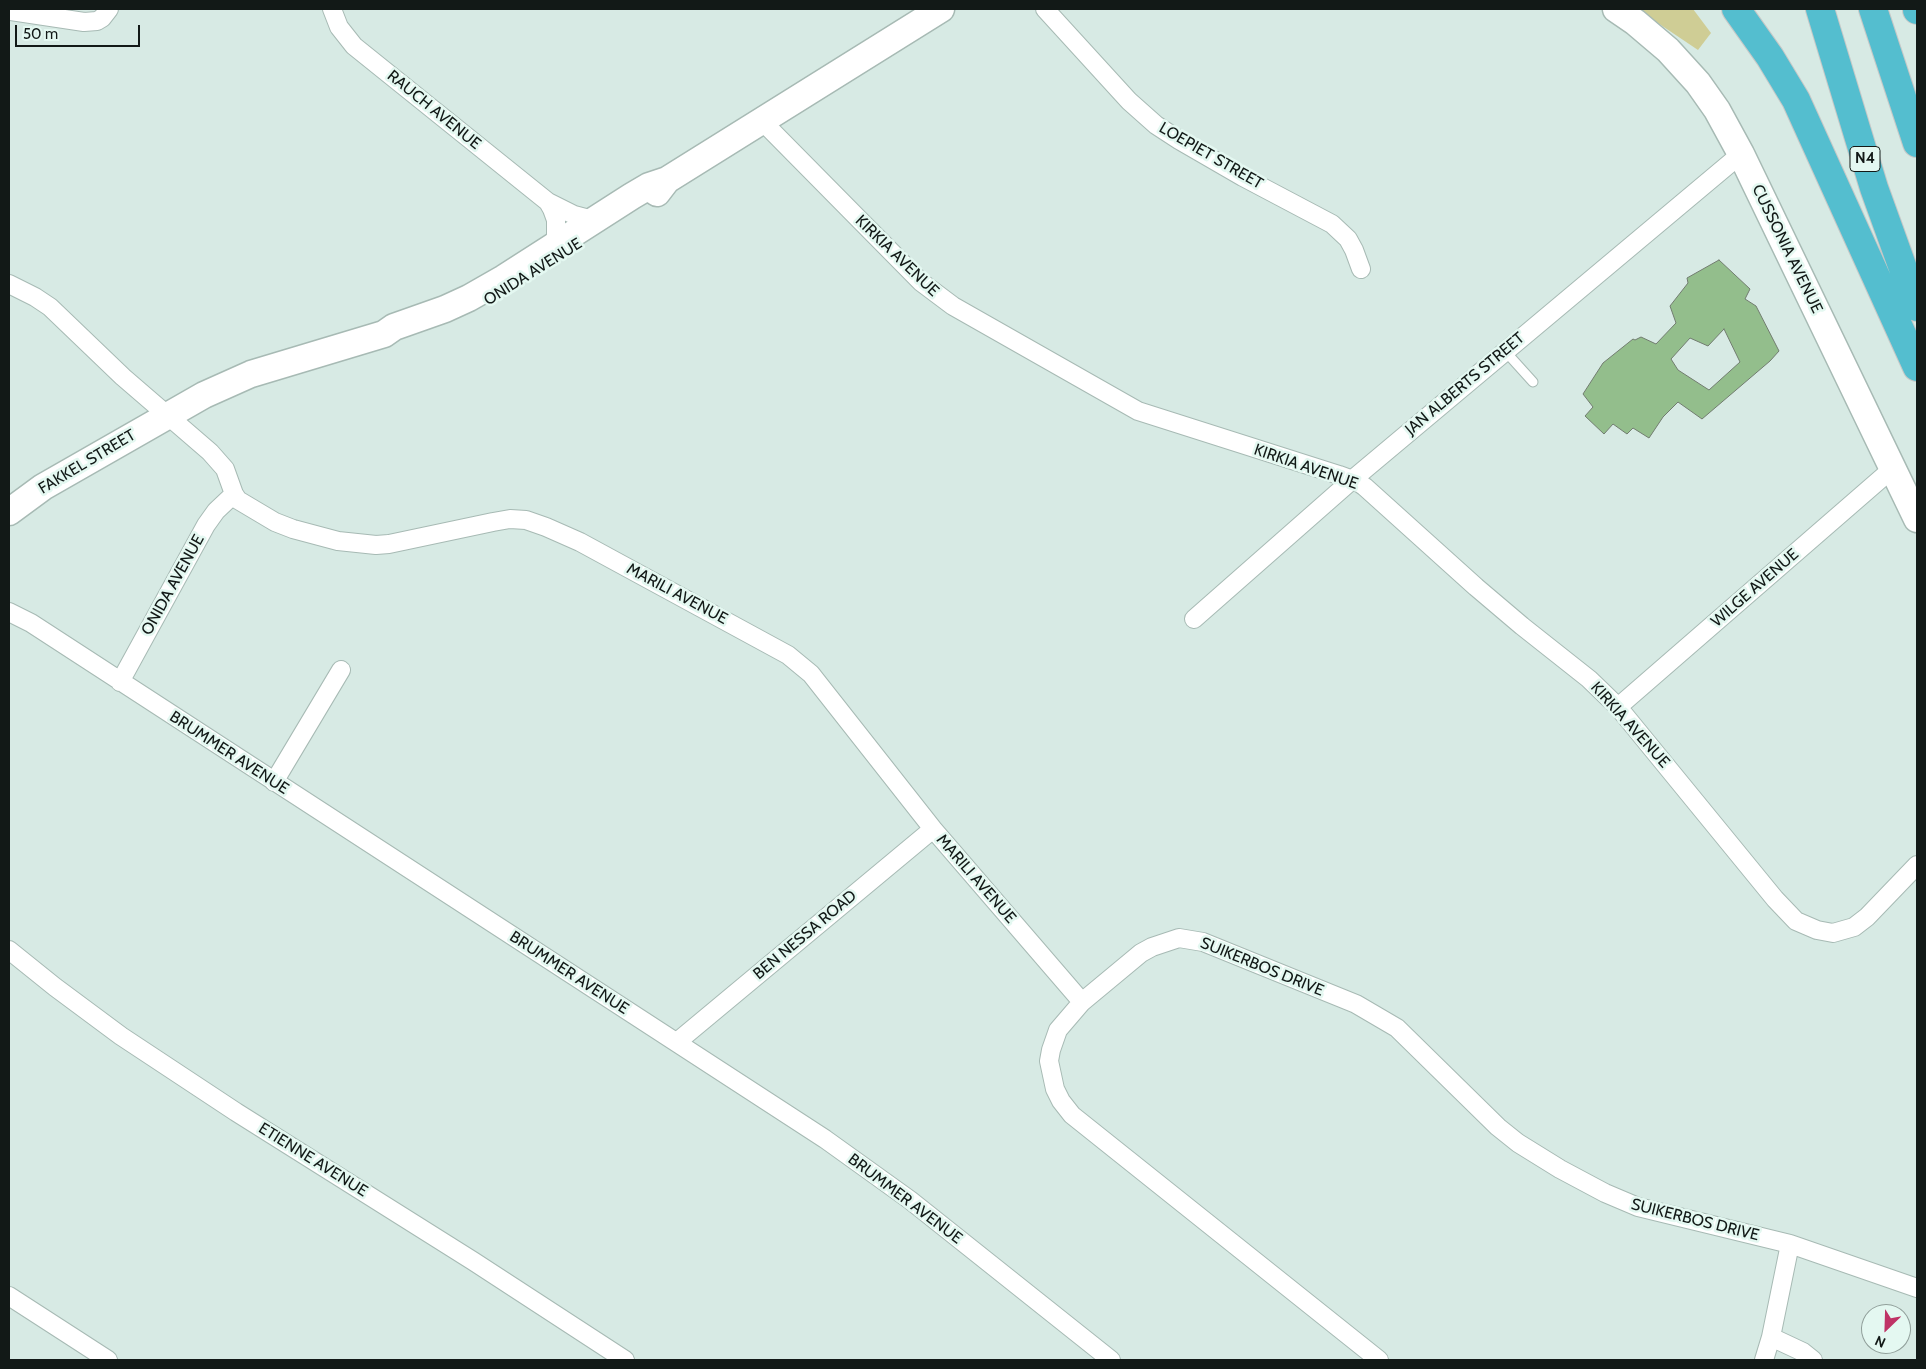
<!DOCTYPE html>
<style>
body{margin:0}
#map{position:relative;width:1926px;height:1369px;overflow:hidden;background:#d7eae4;font-family:Cabin,sans-serif}
canvas{display:block}
.frame{position:absolute;inset:0;border:10px solid #121917;pointer-events:none}
.north{position:absolute;left:1861px;top:1304px;width:50px;height:50px;box-sizing:border-box;background:#e4f8f1;border:1px solid #909f9a;border-radius:50%;rotate:204deg;font-size:14px;font-weight:700;line-height:20px;text-align:center;color:#121917}
.north::after{content:'';display:block;margin:auto;width:18px;height:22px;background:#bf3366;clip-path:polygon(50% 0,100% 100%,50% 72%,0 100%)}
.scale{position:absolute;left:15px;top:25px;width:125px;height:22px;box-sizing:border-box;border:2px solid #121917;border-top:0;padding-left:6px;font-size:15px;line-height:18px;white-space:nowrap;color:#121917;-webkit-text-stroke:4px #e4f8f1;paint-order:stroke}
</style>
<div id="map">
<canvas width="1926" height="1369"></canvas>
<div class="frame"></div>
<div class="north">N</div>
<div class="scale">50 m</div>
</div>
<script>
const ctx = document.querySelector('canvas').getContext('2d');
ctx.lineJoin = 'round';
function paint(path, color) { ctx.fillStyle = color; ctx.fill(path, 'evenodd'); }
const poly = rows => new Path2D(rows.map(r => 'M' + r).join(''));
function trace(path, color, width, dash) { ctx.strokeStyle = color; ctx.lineWidth = width; ctx.lineCap = dash ? 'butt' : 'round'; ctx.setLineDash(dash || []); ctx.stroke(path); }
function write(font, color, halo, rows, align = 'center') {
  ctx.font = font + ' Cabin,sans-serif'; ctx.lineWidth = 5; ctx.setLineDash([]); ctx.textBaseline = 'middle'; ctx.strokeStyle = halo; ctx.fillStyle = color; for (const [text, x, y, turn = 0] of rows) {
    ctx.save(); ctx.translate(x, y); ctx.rotate((+turn || 0) * Math.PI / 180); ctx.textAlign = isNaN(turn) ? turn : align; if (halo) ctx.strokeText(text, 0, 0); ctx.fillText(text, 0, 0); ctx.restore();
  }
}
const green = poly([
 [1637,9,1693,9,1711,33,1698,50]
]);
const building = poly([
 [1719,260,1750,289,1745,299,1756,306,1779,351,1770,361,1702,419,1678,402,1663,417,1649,438,1633,428,1627,434,1613,424,1604,434,1585,416,1593,407,1583,394,1603,363,1633,339,1635,340,1641,337,1656,344,1676,323,1670,306,1688,283,1687,278,1719,260],
 [1724,329,1740,362,1709,390,1678,370,1671,359,1690,338,1708,346,1724,329]
]);
const lane = poly([
 [1505,351,1533,382]
]);
const street = poly([
 [332,9,339,27,354,46,548,202,552,209,556,220,556,235,554,246],
 [1045,9,1129,101,1156,125,1179,140,1243,177,1332,224,1348,239,1354,250,1361,269],
 [11,11,84,22,97,21,102,18,109,9],
 [762,121,921,282,953,306,1138,411,1339,475,1358,482,1365,487,1476,587,1522,626,1589,679,1618,707,1775,899,1796,921,1817,930,1833,933,1854,927,1867,917,1917,865],
 [548,202,574,215,593,220],
 [9,284,35,297,50,307,123,377,210,452,225,469,234,494,238,500,275,522,293,529,338,541,376,545,389,544,493,522,510,519,526,520,546,527,580,542,788,655,811,674,933,829,1082,1002],
 [9,612,31,623,825,1139,910,1200,1111,1360],
 [1194,619,1352,480,1741,154],
 [120,682,206,525,216,511,234,494],
 [1618,707,1892,469],
 [274,782,341,670],
 [9,950,55,987,121,1036,236,1112,473,1261,625,1360],
 [677,1042,933,829],
 [9,1296,108,1360],
 [1771,1337,1803,1352,1813,1360],
 [1379,1360,1072,1115,1061,1101,1055,1089,1049,1061,1051,1050,1058,1030,1082,1002,1141,953,1152,947,1179,938,1203,942,1356,1004,1397,1028,1498,1127,1518,1143,1560,1169,1605,1193,1638,1207,1790,1244],
 [1764,1360,1771,1337,1790,1244,1917,1288]
]);
const secondary = poly([
 [1616,9,1635,22,1668,50,1698,83,1717,110,1741,154,1917,519],
 [657,193,667,180,941,9],
 [9,512,43,487,204,395,251,374,384,334,394,327,445,309,469,298,504,278,632,196,649,186,667,180]
]);
const highway = poly([
 [1736,9,1770,57,1796,100,1917,367],
 [1820,9,1874,188,1917,307],
 [1873,9,1917,143],
 [1917,9,1917,10]
]);
const shields = [
 [1865,159,30]
];
const shieldNames = [
 ["N4",1865,159]
];
const streetNames = [
 ["RAUCH AVENUE",434,110,39],
 ["LOEPIET STREET",1211,156,30],
 ["CUSSONIA AVENUE",1787,249,64],
 ["KIRKIA AVENUE",897,256,44],
 ["ONIDA AVENUE",533,272,-32],
 ["JAN ALBERTS STREET",1465,384,-40],
 ["FAKKEL STREET",87,462,-31],
 ["KIRKIA AVENUE",1306,467,19],
 ["ONIDA AVENUE",173,585,-61],
 ["WILGE AVENUE",1755,588,-41],
 ["MARILI AVENUE",677,594,28],
 ["KIRKIA AVENUE",1630,725,48],
 ["BRUMMER AVENUE",229,753,33],
 ["MARILI AVENUE",976,879,49],
 ["BEN NESSA ROAD",805,935,-40],
 ["SUIKERBOS DRIVE",1262,967,22],
 ["BRUMMER AVENUE",569,973,33],
 ["ETIENNE AVENUE",313,1160,32],
 ["BRUMMER AVENUE",905,1199,37],
 ["SUIKERBOS DRIVE",1695,1220,14]
];
paint(green, '#cfcd95');
paint(building, '#93be8c');
trace(building, '#717c6f', 1);
trace(lane, '#a7bab4', 11);
trace(street, '#a7bab4', 20);
trace(secondary, '#a7bab4', 29);
trace(highway, '#c6c8c7', 30);
trace(lane, '#fff', 9);
trace(street, '#fff', 18);
trace(secondary, '#fff', 26);
trace(highway, '#54becf', 28);
for (const [x, y, w] of shields) { const box = new Path2D(); box.roundRect(x - w / 2, y - 12.5, w, 25, 4); ctx.fillStyle = '#e4f8f1'; ctx.fill(box); trace(box, '#121917', 1); }
write('bold 15px', '#121917', null, shieldNames);
write('16px', '#121917', '#e4f8f1', streetNames);
</script>
